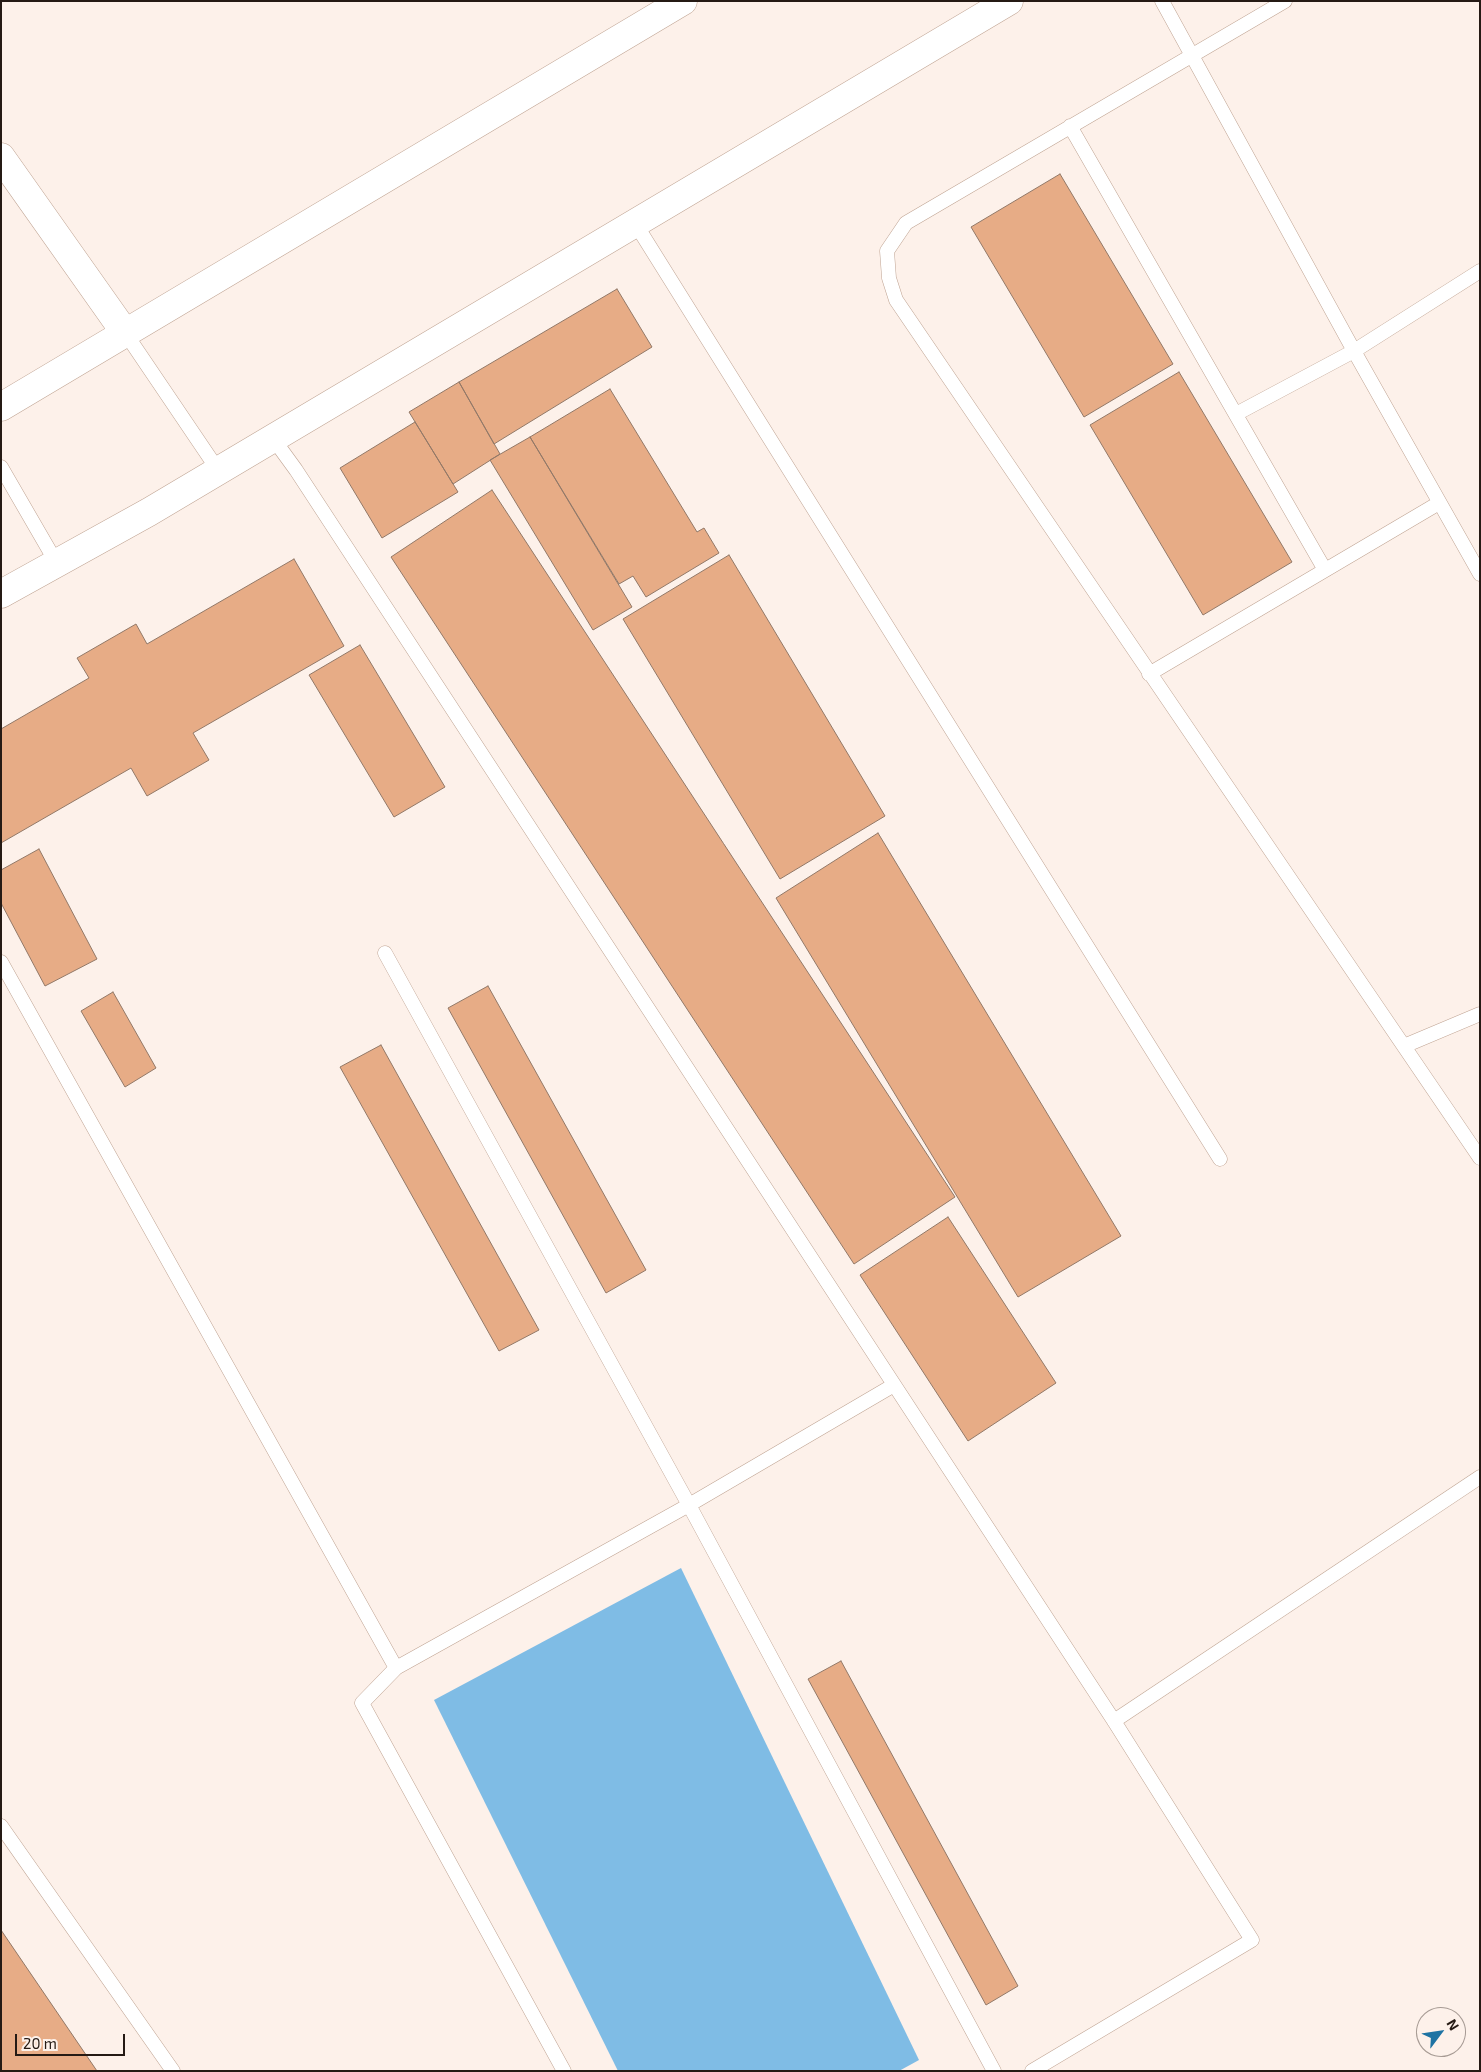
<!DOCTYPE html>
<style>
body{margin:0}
#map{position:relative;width:1481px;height:2072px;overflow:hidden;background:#fdf1ea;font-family:"Exo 2",sans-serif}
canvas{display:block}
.frame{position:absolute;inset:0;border:2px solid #251a14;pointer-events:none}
.north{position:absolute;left:1416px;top:2007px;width:50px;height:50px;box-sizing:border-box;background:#fdf1ea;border:1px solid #a79b94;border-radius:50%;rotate:59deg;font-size:14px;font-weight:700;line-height:20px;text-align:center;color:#251a14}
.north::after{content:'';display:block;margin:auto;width:18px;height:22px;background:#1e73a3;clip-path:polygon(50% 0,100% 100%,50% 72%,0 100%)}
.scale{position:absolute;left:15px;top:2034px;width:110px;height:22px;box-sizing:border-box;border:2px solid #251a14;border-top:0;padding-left:6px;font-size:15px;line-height:18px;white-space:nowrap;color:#251a14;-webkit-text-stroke:4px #fdf1ea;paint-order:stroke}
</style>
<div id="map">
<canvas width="1481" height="2072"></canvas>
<div class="frame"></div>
<div class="north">N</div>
<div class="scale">20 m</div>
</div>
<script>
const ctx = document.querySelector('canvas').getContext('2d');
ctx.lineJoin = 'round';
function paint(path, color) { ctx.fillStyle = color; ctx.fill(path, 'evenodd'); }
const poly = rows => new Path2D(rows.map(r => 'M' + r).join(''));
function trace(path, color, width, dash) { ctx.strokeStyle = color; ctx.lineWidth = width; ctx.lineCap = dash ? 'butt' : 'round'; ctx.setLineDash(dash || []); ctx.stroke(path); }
const water = poly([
 [681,1568,919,2060,899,2071,618,2071,434,1700]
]);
const building = poly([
 [1060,174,1173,364,1084,417,971,227,1060,174],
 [617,289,652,347,494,444,459,382,617,289],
 [1179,372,1292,562,1203,615,1090,425,1179,372],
 [459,382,500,454,453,484,409,412,459,382],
 [610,389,697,532,704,528,719,553,646,597,633,576,619,584,530,437,610,389],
 [415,422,458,492,382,538,340,468,415,422],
 [530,437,632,607,593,630,490,460,530,437],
 [492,490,955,1197,854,1264,391,557,492,490],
 [729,555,885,816,780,879,623,619,729,555],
 [294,559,344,646,193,733,209,760,147,796,131,768,1,843,1,729,89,678,77,658,136,624,147,644,294,559],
 [360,645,445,787,394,817,309,675,360,645],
 [878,833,1121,1236,1018,1297,776,898,878,833],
 [39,849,97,959,45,986,1,903,1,870,39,849],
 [488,986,646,1270,606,1293,448,1008,488,986],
 [113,992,156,1068,125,1087,81,1011,113,992],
 [381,1045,539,1330,499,1351,340,1067,381,1045],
 [948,1217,1056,1383,968,1441,860,1275,948,1217],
 [841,1661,1018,1986,986,2005,808,1679,841,1661],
 [1,1930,97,2071,1,2071,1,1930]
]);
const service = poly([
 [1162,1,1354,351,1480,574],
 [1285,1,906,223,887,251,889,278,896,300,1480,1158],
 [1070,126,1325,570],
 [635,223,1220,1159],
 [126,334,218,470],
 [1236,414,1354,351,1480,271],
 [272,437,296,470,1114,1721,1252,1940,1032,2071],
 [1,467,56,562],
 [1149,674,1439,503],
 [385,953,689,1505,994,2071],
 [1,962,396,1668,362,1703,564,2071],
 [1404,1046,1480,1014],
 [396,1668,689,1505,894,1385],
 [1114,1721,1480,1477],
 [1,1826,173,2071]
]);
const minor = poly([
 [1,157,126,334],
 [1,407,683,1],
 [1,594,149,512,1009,1]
]);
paint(water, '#7fbce5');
paint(building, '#e7ac86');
trace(building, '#927867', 1);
trace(service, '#bfa392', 15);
trace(minor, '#bfa392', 29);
trace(service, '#fff', 14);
trace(minor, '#fff', 28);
</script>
